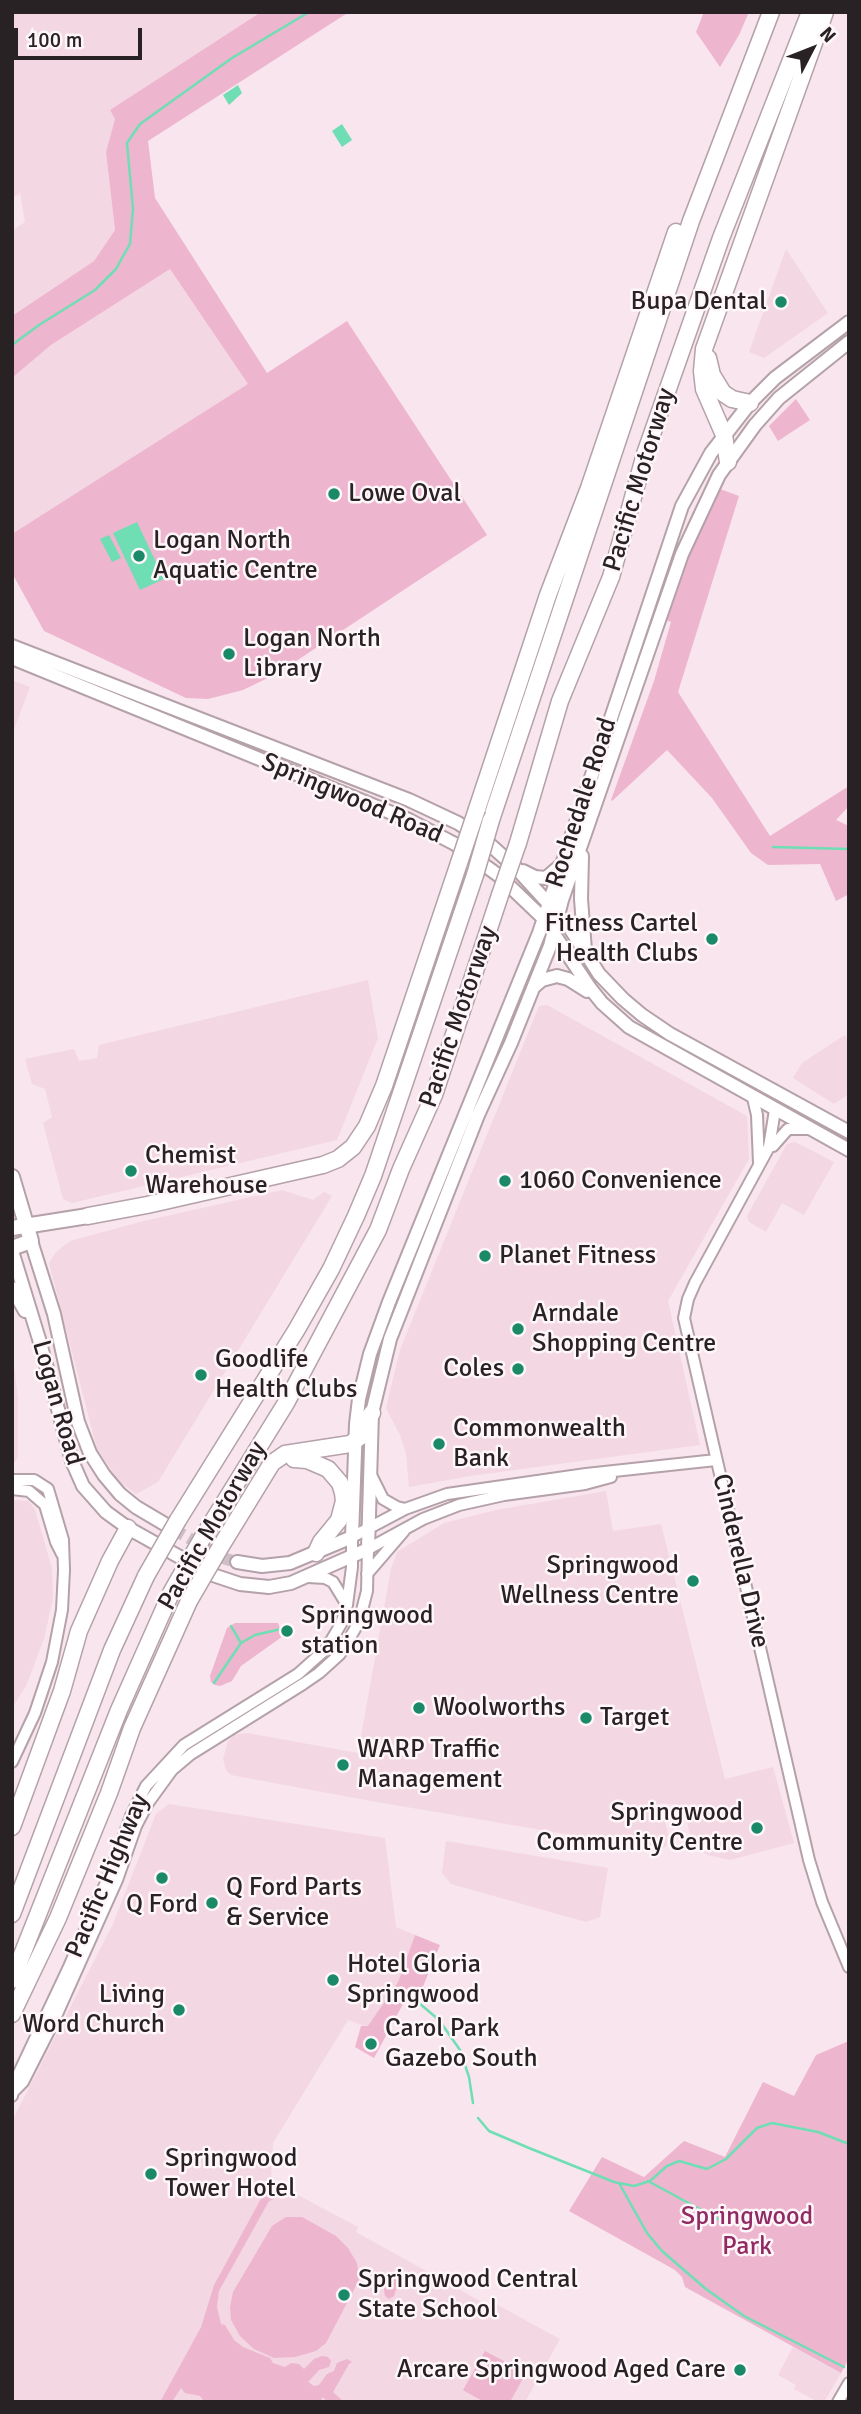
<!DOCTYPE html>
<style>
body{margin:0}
#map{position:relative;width:861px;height:2414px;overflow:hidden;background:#f9e5ed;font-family:Signika,sans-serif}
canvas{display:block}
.frame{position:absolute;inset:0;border:14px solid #292225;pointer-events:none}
.north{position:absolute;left:777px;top:14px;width:70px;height:70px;-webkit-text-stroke:5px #fef6f9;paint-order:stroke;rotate:48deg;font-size:19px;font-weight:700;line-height:28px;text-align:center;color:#292225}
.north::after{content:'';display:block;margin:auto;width:24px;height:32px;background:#292225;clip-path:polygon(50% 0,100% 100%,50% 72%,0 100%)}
.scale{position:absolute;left:14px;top:28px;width:128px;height:32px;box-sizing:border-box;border:4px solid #292225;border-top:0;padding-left:9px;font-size:21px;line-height:24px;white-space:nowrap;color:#292225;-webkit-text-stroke:5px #fef6f9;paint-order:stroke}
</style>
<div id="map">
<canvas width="861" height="2414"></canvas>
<div class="frame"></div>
<div class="north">N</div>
<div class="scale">100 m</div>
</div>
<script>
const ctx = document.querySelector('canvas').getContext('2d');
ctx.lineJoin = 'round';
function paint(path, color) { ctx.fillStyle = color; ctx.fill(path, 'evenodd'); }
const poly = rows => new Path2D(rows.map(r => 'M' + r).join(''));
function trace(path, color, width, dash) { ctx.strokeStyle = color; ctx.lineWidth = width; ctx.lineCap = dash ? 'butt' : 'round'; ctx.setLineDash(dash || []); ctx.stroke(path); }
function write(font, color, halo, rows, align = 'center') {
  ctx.font = font + ' Signika,sans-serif'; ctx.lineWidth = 5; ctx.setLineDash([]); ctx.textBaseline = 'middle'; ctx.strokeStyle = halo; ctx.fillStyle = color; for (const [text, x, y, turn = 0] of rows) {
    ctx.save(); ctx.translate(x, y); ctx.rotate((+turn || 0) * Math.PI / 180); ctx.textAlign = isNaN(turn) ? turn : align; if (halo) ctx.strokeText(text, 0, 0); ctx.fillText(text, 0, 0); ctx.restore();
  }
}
const built = poly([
 [12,12,261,12,110,110,115,119,106,152,115,230,94,261,12,316,12,231,25,222,20,193,12,198],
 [786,249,828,313,764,358,749,352],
 [170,269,249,385,12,534,12,378,51,345],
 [12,680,30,687,13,732,12,731],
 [368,980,378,1038,337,1140,72,1203,63,1199,43,1123,52,1117,45,1089,32,1084,25,1059,74,1049,79,1061,97,1058,99,1045],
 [547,1005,747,1116,749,1159,668,1301,700,1445,470,1476,409,1487,406,1453,400,1435,386,1408,400,1350,539,1006],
 [845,1035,849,1042,849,1094,834,1104,793,1078,802,1063],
 [795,1142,834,1162,804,1215,782,1203,766,1232,749,1222,747,1216,787,1144],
 [282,1190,313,1200,324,1192,332,1196,158,1482,136,1494,119,1481,97,1449,49,1263,56,1252,70,1241,140,1222],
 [12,1348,18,1399,18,1458,12,1465],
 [606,1491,613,1531,661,1524,725,1779,773,1767,794,1843,730,1860,708,1855,697,1848,690,1838,685,1806,660,1803,668,1833,666,1846,660,1850,371,1801,231,1775,226,1770,223,1759,228,1741,235,1735,247,1733,358,1753,391,1569,397,1552,444,1523,496,1510],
 [12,1500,29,1501,35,1510,52,1568,53,1598,44,1639,26,1686,12,1708],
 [169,1804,385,1838,396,1927,415,1935,398,1982,368,2027,348,2020,273,2143,271,2180,214,2285,201,2327,160,2402,12,2402,12,2121,113,1924,156,1814],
 [446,1841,608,1868,600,1917,586,1922,451,1884,442,1873],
 [292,2192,358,2227,356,2232,489,2306,492,2302,560,2339,525,2402,172,2402,221,2325,217,2307,219,2291,269,2200],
 [793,2347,841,2373,824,2402,818,2402,794,2389,796,2385,778,2375]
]);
const green = poly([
 [261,12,349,12,148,141,155,198,267,373,347,321,487,535,278,673,243,690,208,699,186,698,44,631,12,573,12,534,248,384,170,269,51,345,12,378,12,316,94,261,115,230,106,152,115,119,110,110],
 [704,12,749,12,739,35,720,67,696,32],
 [796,399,810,420,778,441,769,426],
 [720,489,739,496,678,692,770,836,849,786,849,806,836,820,849,826,849,894,836,901,820,864,768,865,751,853,712,798,667,750,612,801,611,800,654,681,671,622,666,620,695,539],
 [235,1623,278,1623,283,1636,241,1666,232,1681,220,1686,215,1685,211,1682,210,1676,227,1628],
 [415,1935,440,1945,422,1989,412,1987,374,2058,355,2047,361,2026,368,2026,398,1982],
 [849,2041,849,2358,841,2373,685,2287,682,2277,675,2270,569,2211,602,2157,644,2177,684,2141,725,2157,763,2082,794,2096,816,2055],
 [271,2180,292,2192,269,2201,219,2291,217,2307,221,2324,225,2325,234,2340,243,2347,270,2358,273,2363,285,2367,291,2363,299,2364,304,2369,314,2359,322,2356,328,2357,331,2361,329,2367,319,2370,308,2382,314,2386,319,2385,327,2374,334,2371,337,2363,347,2359,352,2362,349,2364,333,2392,344,2402,329,2402,322,2397,321,2402,205,2402,200,2396,185,2393,181,2388,172,2402,160,2402,201,2327,214,2285],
 [286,2217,302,2217,336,2236,348,2248,357,2263,359,2280,326,2343,316,2351,295,2357,274,2358,254,2349,240,2336,231,2320,230,2307,233,2292,272,2226],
 [387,2274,397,2277,399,2280,394,2296,389,2299,385,2296,383,2283],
 [485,2351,526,2373,510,2402,484,2402,463,2390]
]);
const water = poly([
 [238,85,242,93,229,105,223,95],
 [342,124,352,140,342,147,332,131],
 [137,522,164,579,140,590,113,533],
 [109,535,121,558,112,562,100,539]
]);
const stream = poly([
 [12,345,39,325,95,290,116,269,122,258,130,244,133,209,127,143,140,124,232,58,309,12],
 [773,847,849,849],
 [231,1626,241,1643],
 [214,1683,241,1643,255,1635,281,1629],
 [390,1995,419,2003,439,2020,460,2050,469,2077,473,2103],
 [478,2118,489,2131,529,2148,614,2182,634,2186,650,2181,667,2166,679,2161,707,2169,726,2159,757,2128,772,2123,818,2132,849,2144],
 [648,2181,718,2219],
 [619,2183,647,2233,662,2251,706,2289,744,2316,844,2367]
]);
const secondaryTunnel = poly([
 [173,1529,226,1559,237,1562]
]);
const tertiary = poly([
 [753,1098,757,1115,759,1163],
 [775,1110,769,1147,695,1283,688,1299,684,1318,809,1860,822,1902,849,1967],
 [773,1146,788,1129,810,1129],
 [370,1473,383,1499,397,1507,405,1509],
 [12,1480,34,1480,48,1489,63,1540,64,1570,62,1610,52,1662,35,1713,12,1762],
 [12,1489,29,1491,45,1505,56,1542,62,1554],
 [367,1574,404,1531],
 [308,1577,325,1578,333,1582,347,1605],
 [14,2091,23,2082,53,2023,117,1880,136,1826,148,1803,172,1770,191,1754,303,1684,319,1673,340,1654,355,1629,361,1614,367,1591,368,1549,423,1519,459,1505,504,1495,585,1484,611,1477],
 [12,2096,17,2077,68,1969,111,1871,131,1816,146,1786,184,1745,298,1674,326,1649,341,1624,347,1605,352,1567,352,1537,405,1509,447,1494,586,1474,716,1460],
 [838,2402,849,2383]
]);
const secondary = poly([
 [12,646,409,800,458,823,487,842,516,868,568,925,599,974,623,999,642,1015,670,1034,849,1132],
 [12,658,409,820,455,844,498,875,544,919,590,988,602,1003,629,1027,849,1150],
 [582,856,581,899,585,950],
 [523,871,535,877,546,878,561,865],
 [535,986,542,980,557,976,568,979,587,991],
 [31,1241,54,1314,78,1422,90,1453,104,1475,120,1494,136,1507,173,1529],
 [12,1251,39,1339,72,1461,83,1486,106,1512,128,1528,210,1574,240,1584,269,1587,291,1583,368,1549,372,1413,390,1339,478,1115,511,1043,550,946,562,900,682,554,719,475,755,425,779,398,849,342],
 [12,1288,25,1311],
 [237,1562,262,1566,290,1563,352,1537,356,1424,359,1399,370,1354,389,1302,539,933,682,506,711,453,750,403,775,378,849,322]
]);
const primary = poly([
 [12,1177,31,1241,12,1248],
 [12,1228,88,1216]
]);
const motorway = poly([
 [708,358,712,375,723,393,732,399,750,403],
 [728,462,724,435,704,389,702,371,704,349,825,12],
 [477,809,548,595,589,488,676,232],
 [491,820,691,221,771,12],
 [518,843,560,701,611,577,645,454,721,238,810,12],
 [88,1216,147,1205,323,1165,338,1159,353,1147,367,1126,384,1086,459,863],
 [294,1459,307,1460,328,1469,340,1483,343,1493,344,1501,339,1520,321,1542,316,1553],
 [178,1520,297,1329,331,1269,356,1216,373,1176,475,875],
 [203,1537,286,1403,378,1230,401,1169,434,1095,500,895],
 [221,1546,272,1463,285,1454,350,1444,360,1437,365,1423,372,1413],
 [12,1827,62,1691,79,1631,110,1561,128,1528],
 [12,1914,112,1650,146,1576],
 [12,1980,119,1710,171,1593],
 [12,2014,58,1918,109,1793,132,1728,189,1601]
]);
const motorwayBridge = poly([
 [459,863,477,809],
 [475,875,491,820],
 [500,895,518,843],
 [146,1576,178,1520],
 [171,1593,203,1537],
 [189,1601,221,1546]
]);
const markers = [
 [781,302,7,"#1a8968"],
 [334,494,7,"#1a8968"],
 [139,556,7,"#1a8968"],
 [229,654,7,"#1a8968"],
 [712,939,7,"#1a8968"],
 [131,1171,7,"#1a8968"],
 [505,1181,7,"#1a8968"],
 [485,1256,7,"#1a8968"],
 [518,1329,7,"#1a8968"],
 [518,1369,7,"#1a8968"],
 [201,1375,7,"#1a8968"],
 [439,1444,7,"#1a8968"],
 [693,1581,7,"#1a8968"],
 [287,1631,7,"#1a8968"],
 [419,1708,7,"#1a8968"],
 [586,1718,7,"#1a8968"],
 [343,1765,7,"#1a8968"],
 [757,1828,7,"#1a8968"],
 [162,1878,7,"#1a8968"],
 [212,1903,7,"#1a8968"],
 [333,1980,7,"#1a8968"],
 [179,2010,7,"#1a8968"],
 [371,2044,7,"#1a8968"],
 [151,2174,7,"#1a8968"],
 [344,2295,7,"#1a8968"],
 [740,2370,7,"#1a8968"]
];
const poiNames = [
 ["Bupa Dental",767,302,"right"],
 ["Lowe Oval",348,494],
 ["Logan North",153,541],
 ["Aquatic Centre",153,571],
 ["Logan North",243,639],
 ["Library",243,669],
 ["Fitness Cartel",698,924,"right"],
 ["Health Clubs",698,954,"right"],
 ["Chemist",145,1156],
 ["Warehouse",145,1186],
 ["1060 Convenience",519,1181],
 ["Planet Fitness",499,1256],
 ["Arndale",532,1314],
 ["Shopping Centre",532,1344],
 ["Goodlife",215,1360],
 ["Health Clubs",215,1390],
 ["Coles",504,1369,"right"],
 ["Commonwealth",453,1429],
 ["Bank",453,1459],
 ["Springwood",679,1566,"right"],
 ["Wellness Centre",679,1596,"right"],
 ["Springwood",301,1616],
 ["station",301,1646],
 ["Woolworths",433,1708],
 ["Target",600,1718],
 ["WARP Traffic",357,1750],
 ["Management",357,1780],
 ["Springwood",743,1813,"right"],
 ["Community Centre",743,1843,"right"],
 ["Q Ford Parts",226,1888],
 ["& Service",226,1918],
 ["Q Ford",162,1905,"center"],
 ["Hotel Gloria",347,1965],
 ["Springwood",347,1995],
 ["Living",165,1995,"right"],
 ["Word Church",165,2025,"right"],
 ["Carol Park",385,2029],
 ["Gazebo South",385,2059],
 ["Springwood",165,2159],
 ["Tower Hotel",165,2189],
 ["Springwood Central",358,2280],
 ["State School",358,2310],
 ["Arcare Springwood Aged Care",726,2370,"right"]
];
const streetNames = [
 ["Pacific Motorway",640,480,-73],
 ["Springwood Road",352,799,23],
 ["Rochedale Road",582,803,-72],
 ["Pacific Motorway",459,1017,-71],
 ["Logan Road",57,1403,74],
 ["Pacific Motorway",213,1526,-60],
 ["Cinderella Drive",740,1561,77],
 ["Pacific Highway",108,1876,-67]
];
const parkNames = [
 ["Springwood",747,2217],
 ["Park",747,2247]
];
paint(built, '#f3d7e2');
paint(green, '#eeb5ce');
paint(water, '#6fdeb5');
trace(stream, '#6fdeb5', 2.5);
trace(secondaryTunnel, '#cfbec5', 12, [12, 6]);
trace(tertiary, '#b4a1a9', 14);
trace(secondary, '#b4a1a9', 16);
trace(primary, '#b4a1a9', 18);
trace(motorway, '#b4a1a9', 19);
trace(tertiary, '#fff', 10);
trace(secondary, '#fff', 12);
trace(primary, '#fff', 14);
trace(motorway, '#fff', 16);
trace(motorwayBridge, '#b4a1a9', 19, []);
trace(motorwayBridge, '#fff', 16);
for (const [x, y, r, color] of markers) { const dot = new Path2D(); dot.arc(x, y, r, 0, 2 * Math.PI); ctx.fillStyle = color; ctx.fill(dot); trace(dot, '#fef6f9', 2.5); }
write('26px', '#292225', '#fef6f9', poiNames, 'left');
write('26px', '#292225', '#fef6f9', streetNames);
write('26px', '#912a62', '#fef6f9', parkNames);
</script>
